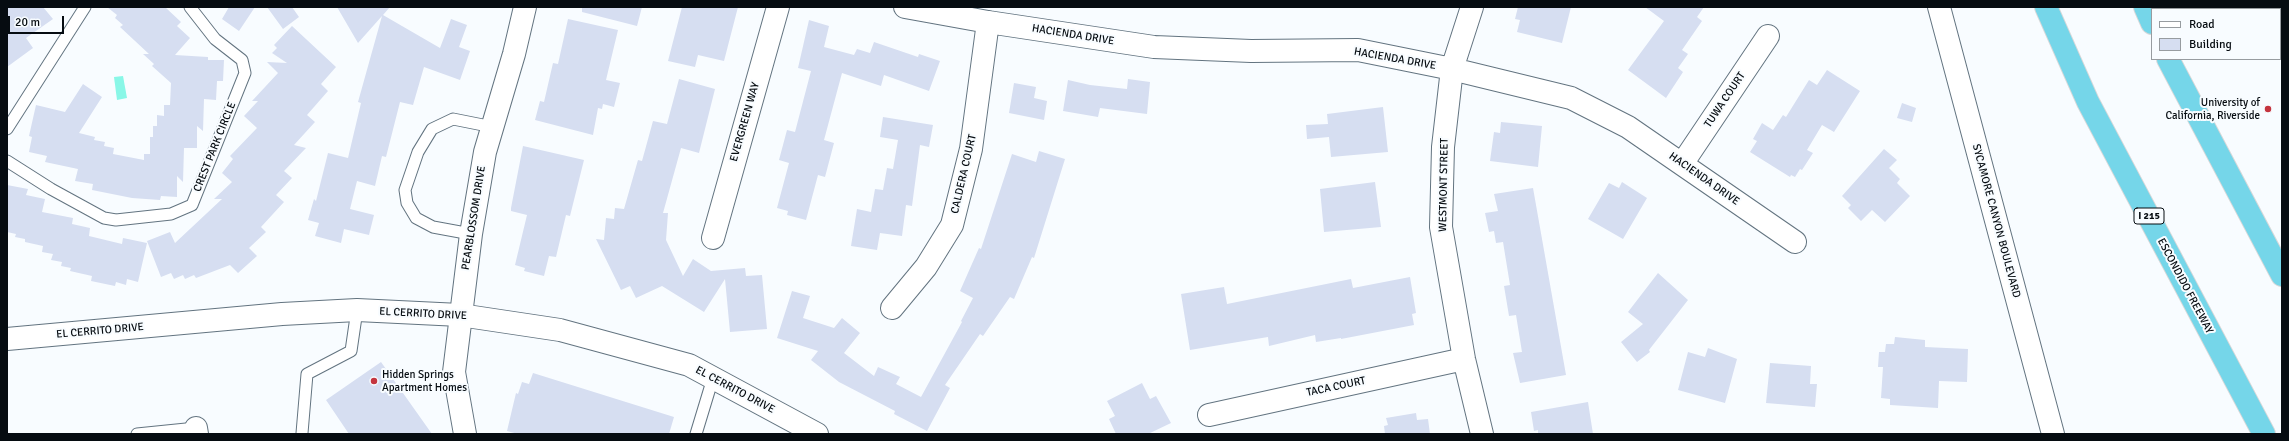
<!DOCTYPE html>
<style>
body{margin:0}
#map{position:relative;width:2289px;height:441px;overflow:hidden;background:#f8fcff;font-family:Signika,sans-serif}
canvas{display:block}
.frame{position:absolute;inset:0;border:8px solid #060c11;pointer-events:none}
.legend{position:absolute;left:2151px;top:8px;width:130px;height:52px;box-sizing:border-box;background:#f8fcff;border:1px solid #979ca0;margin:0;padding:5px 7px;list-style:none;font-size:12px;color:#060c11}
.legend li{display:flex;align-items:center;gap:8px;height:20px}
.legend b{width:20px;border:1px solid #979ca0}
.scale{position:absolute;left:8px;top:16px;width:56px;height:18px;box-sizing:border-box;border:2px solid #060c11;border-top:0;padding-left:5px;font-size:12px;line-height:14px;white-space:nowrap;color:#060c11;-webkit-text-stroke:3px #f8fcff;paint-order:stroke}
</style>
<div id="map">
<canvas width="2289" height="441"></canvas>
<div class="frame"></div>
<ul class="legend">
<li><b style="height:5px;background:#fff"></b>Road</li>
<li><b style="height:11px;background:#d6def1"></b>Building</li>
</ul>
<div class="scale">20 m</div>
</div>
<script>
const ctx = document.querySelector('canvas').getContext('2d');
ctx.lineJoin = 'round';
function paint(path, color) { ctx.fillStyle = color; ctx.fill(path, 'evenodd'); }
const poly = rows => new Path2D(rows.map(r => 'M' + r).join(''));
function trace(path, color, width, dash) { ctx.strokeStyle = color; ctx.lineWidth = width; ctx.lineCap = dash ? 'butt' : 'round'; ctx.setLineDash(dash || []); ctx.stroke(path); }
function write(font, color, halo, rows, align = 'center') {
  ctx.font = font + ' Signika,sans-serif'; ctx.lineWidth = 4; ctx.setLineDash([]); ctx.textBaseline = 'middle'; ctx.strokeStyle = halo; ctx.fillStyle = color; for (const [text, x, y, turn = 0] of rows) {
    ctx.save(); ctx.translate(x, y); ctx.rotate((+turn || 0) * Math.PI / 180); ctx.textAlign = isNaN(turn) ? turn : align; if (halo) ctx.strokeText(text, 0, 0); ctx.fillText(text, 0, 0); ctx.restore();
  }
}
const water = poly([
 [123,76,127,98,117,100,114,77]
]);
const building = poly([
 [7,7,43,7,53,19,26,38,33,48,7,67],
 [107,7,165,7,181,22,177,26,190,38,175,55,208,57,208,60,224,60,223,81,217,81,216,100,204,99,203,131,197,126,197,148,184,148,183,182,177,176,177,197,161,196,160,200,132,198,92,190,93,184,75,181,78,169,45,162,47,156,29,152,32,137,29,136,36,105,65,112,83,84,102,97,79,133,95,137,94,140,105,142,104,146,114,148,113,154,144,160,144,154,150,154,150,137,153,137,153,126,157,126,157,115,164,116,164,105,170,105,171,83,152,66,154,64,143,54,149,54,120,27,123,25,115,18,117,15],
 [229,7,255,7,239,31,222,19],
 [267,7,292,7,299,17,283,29],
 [337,7,390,7,383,15,440,48,451,19,467,25,459,47,470,51,460,80,424,67,413,105,400,102,386,157,382,156,375,186,357,181,350,209,374,215,369,235,344,229,341,243,315,236,319,223,308,220,314,199,316,201,328,153,348,158,361,103,358,102,382,16,358,43],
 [582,7,642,7,637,26,582,12],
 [682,7,738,7,724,61,698,55,695,67,668,61],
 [1518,7,1571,7,1562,43,1517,32,1520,20,1515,19],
 [1645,7,1704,7,1697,17,1702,21,1682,50,1688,54,1678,68,1683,72,1666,98,1628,70,1664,21],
 [568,19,618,30,606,80,620,83,614,107,603,104,602,109,598,108,593,135,535,120,540,101,544,102,553,63,558,64],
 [809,20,829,26,824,47,854,55,857,49,870,53,874,42,918,57,919,54,940,61,929,91,884,75,881,86,842,73,824,140,834,143,825,177,818,175,806,220,787,215,788,211,777,208,789,163,779,160,787,130,795,132,811,71,798,68],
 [292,26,336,67,321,84,328,91,307,115,315,122,294,145,306,148,284,171,292,178,276,195,284,202,261,227,266,232,249,248,257,256,238,273,230,265,196,278,194,275,185,279,183,275,174,279,171,273,161,277,147,241,170,232,175,243,222,199,214,199,232,182,222,173,233,159,230,156,257,128,244,116,258,101,252,101,278,73,267,62,287,63,272,53,277,48,274,45],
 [1827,70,1860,91,1834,132,1822,125,1807,150,1813,153,1802,170,1800,169,1795,177,1791,175,1790,177,1750,152,1757,141,1753,139,1762,123,1773,130,1783,115,1786,117,1809,80,1817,85],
 [679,79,715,89,699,153,681,148,663,213,668,213,666,240,683,276,693,259,711,271,745,268,746,276,762,275,767,329,730,332,725,279,704,312,662,286,636,298,630,286,621,290,596,239,604,240,606,218,614,219,615,208,624,209,638,160,642,161,653,121,667,124],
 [1128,79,1150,82,1147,114,1100,108,1098,117,1063,111,1068,80,1090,85,1127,89],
 [1014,83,1036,87,1034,98,1047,101,1044,120,1009,113],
 [1902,103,1916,108,1912,122,1897,118],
 [1383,107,1388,152,1331,157,1329,137,1307,139,1306,125,1328,124,1327,114],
 [883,117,933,125,929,147,920,145,912,206,906,205,902,236,880,233,877,250,851,246,857,209,871,212,875,189,883,190,887,168,893,169,898,140,880,137],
 [1501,122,1542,126,1538,167,1490,161,1494,132,1500,133],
 [523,146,584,160,570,216,566,215,556,257,549,256,544,276,524,271,525,268,515,265,527,215,511,211,511,208],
 [1884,149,1897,160,1889,168,1900,179,1897,183,1910,196,1885,222,1872,210,1861,221,1848,208,1851,205,1842,196],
 [1039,151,1065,159,1034,258,1032,257,1014,299,1010,297,983,336,980,334,945,385,950,388,927,431,894,414,895,411,839,382,811,360,818,351,777,338,792,291,810,296,803,318,834,328,842,318,860,333,844,353,874,376,878,367,900,377,896,384,921,397,962,322,961,321,973,298,960,291,979,248,981,249,1012,154,1036,162],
 [1375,182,1381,227,1324,232,1320,189],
 [1622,182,1647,198,1623,239,1588,219,1609,183,1619,188],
 [7,185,28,189,26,195,45,199,42,212,73,218,72,224,90,228,89,236,122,244,123,238,147,243,138,282,127,279,126,285,116,282,115,286,91,281,92,276,70,271,71,268,61,266,62,262,51,260,53,254,42,252,43,246,25,242,25,239,15,237,16,234,7,232],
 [1533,188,1566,375,1520,383,1513,353,1522,352,1516,315,1509,316,1504,286,1510,285,1503,242,1496,243,1494,231,1489,232,1485,213,1498,211,1494,194],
 [1658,273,1688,300,1649,350,1650,352,1637,362,1621,342,1643,324,1628,312],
 [1410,277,1416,313,1412,314,1414,325,1341,339,1341,338,1316,342,1315,335,1269,346,1268,337,1190,350,1181,294,1224,287,1227,304,1351,279,1353,288],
 [1895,337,1925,340,1925,347,1968,349,1967,382,1939,381,1938,408,1890,405,1890,399,1881,398,1883,367,1878,367,1879,352,1885,352,1886,344,1894,344],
 [1708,348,1737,359,1725,403,1678,390,1688,352,1705,357],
 [381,362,432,434,349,434,326,400],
 [1770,363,1811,366,1810,384,1817,384,1815,407,1766,403],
 [533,373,674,417,669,434,518,434,507,431,516,393,518,394,522,382,529,384],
 [1142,383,1150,399,1156,396,1171,423,1148,434,1116,434,1109,419,1115,416,1107,401],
 [1588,402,1593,434,1538,434,1538,430,1534,431,1531,412],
 [1416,413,1417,420,1428,419,1430,434,1385,434,1384,426,1388,425,1386,418]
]);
const lane = poly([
 [7,129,85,7],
 [7,161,51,189,104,218,116,220,171,214,192,205,245,73,242,60,215,39,190,7],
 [471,234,433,227,416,218,407,203,405,190,418,152,432,129,453,119,493,127],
 [302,433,307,374,351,351,357,310],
 [137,434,196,428],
 [696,434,713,378]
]);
const street = poly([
 [905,7,988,22,1154,47,1251,51,1358,50,1452,69,1571,98,1628,127,1795,242],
 [1472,7,1452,69,1443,147,1441,227,1464,359,1482,434],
 [1939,7,2053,434],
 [1682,164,1768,36],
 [713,238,778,7],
 [892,308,926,267,952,225,971,149,988,22],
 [1209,415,1464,359],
 [196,428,197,434],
 [465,434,454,372,471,234,485,152,514,54,525,7]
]);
const secondary = poly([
 [7,339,282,314,357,310,460,315,560,330,689,365,817,434]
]);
const highway = poly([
 [2046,7,2088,102,2264,434],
 [2145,7,2152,23],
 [2168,59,2282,275]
]);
const markers = [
 [2268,109,4,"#c4343e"],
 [374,381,4,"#c4343e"]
];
const shields = [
 [2149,216,30]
];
const shieldNames = [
 ["I 215",2149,216]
];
const streetNames = [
 ["HACIENDA DRIVE",1073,35,9],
 ["HACIENDA DRIVE",1395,59,10],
 ["TUWA COURT",1725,100,-56],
 ["EVERGREEN WAY",745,122,-74],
 ["CREST PARK CIRCLE",215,147,-68],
 ["CALDERA COURT",964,174,-77],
 ["HACIENDA DRIVE",1704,179,35],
 ["WESTMONT STREET",1444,185,-89],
 ["PEARBLOSSOM DRIVE",474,218,-81],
 ["SYCAMORE CANYON BOULEVARD",1996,221,75],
 ["ESCONDIDO FREEWAY",2185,286,62],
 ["EL CERRITO DRIVE",423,314,3],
 ["EL CERRITO DRIVE",100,331,-5],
 ["TACA COURT",1336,387,-12],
 ["EL CERRITO DRIVE",735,390,28]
];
const poiNames = [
 ["University of",2260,103],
 ["California, Riverside",2260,116],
 ["Hidden Springs",382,375,"left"],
 ["Apartment Homes",382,388,"left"]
];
paint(water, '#89f7e7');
paint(building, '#d6def1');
trace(lane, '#637480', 13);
trace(street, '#637480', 24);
trace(secondary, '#637480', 24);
trace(highway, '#d7d8d9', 24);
trace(lane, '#fff', 11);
trace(street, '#fff', 22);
trace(secondary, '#fff', 22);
trace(highway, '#75d6e9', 22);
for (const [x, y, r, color] of markers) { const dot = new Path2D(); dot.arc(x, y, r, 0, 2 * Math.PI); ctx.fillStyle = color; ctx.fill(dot); trace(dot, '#f8fcff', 1.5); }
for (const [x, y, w] of shields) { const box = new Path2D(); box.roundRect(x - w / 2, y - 8, w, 16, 3); ctx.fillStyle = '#f8fcff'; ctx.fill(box); trace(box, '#060c11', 1); }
write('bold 10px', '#060c11', null, shieldNames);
write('11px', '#060c11', '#f8fcff', streetNames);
write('11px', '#060c11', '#f8fcff', poiNames, 'right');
</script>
